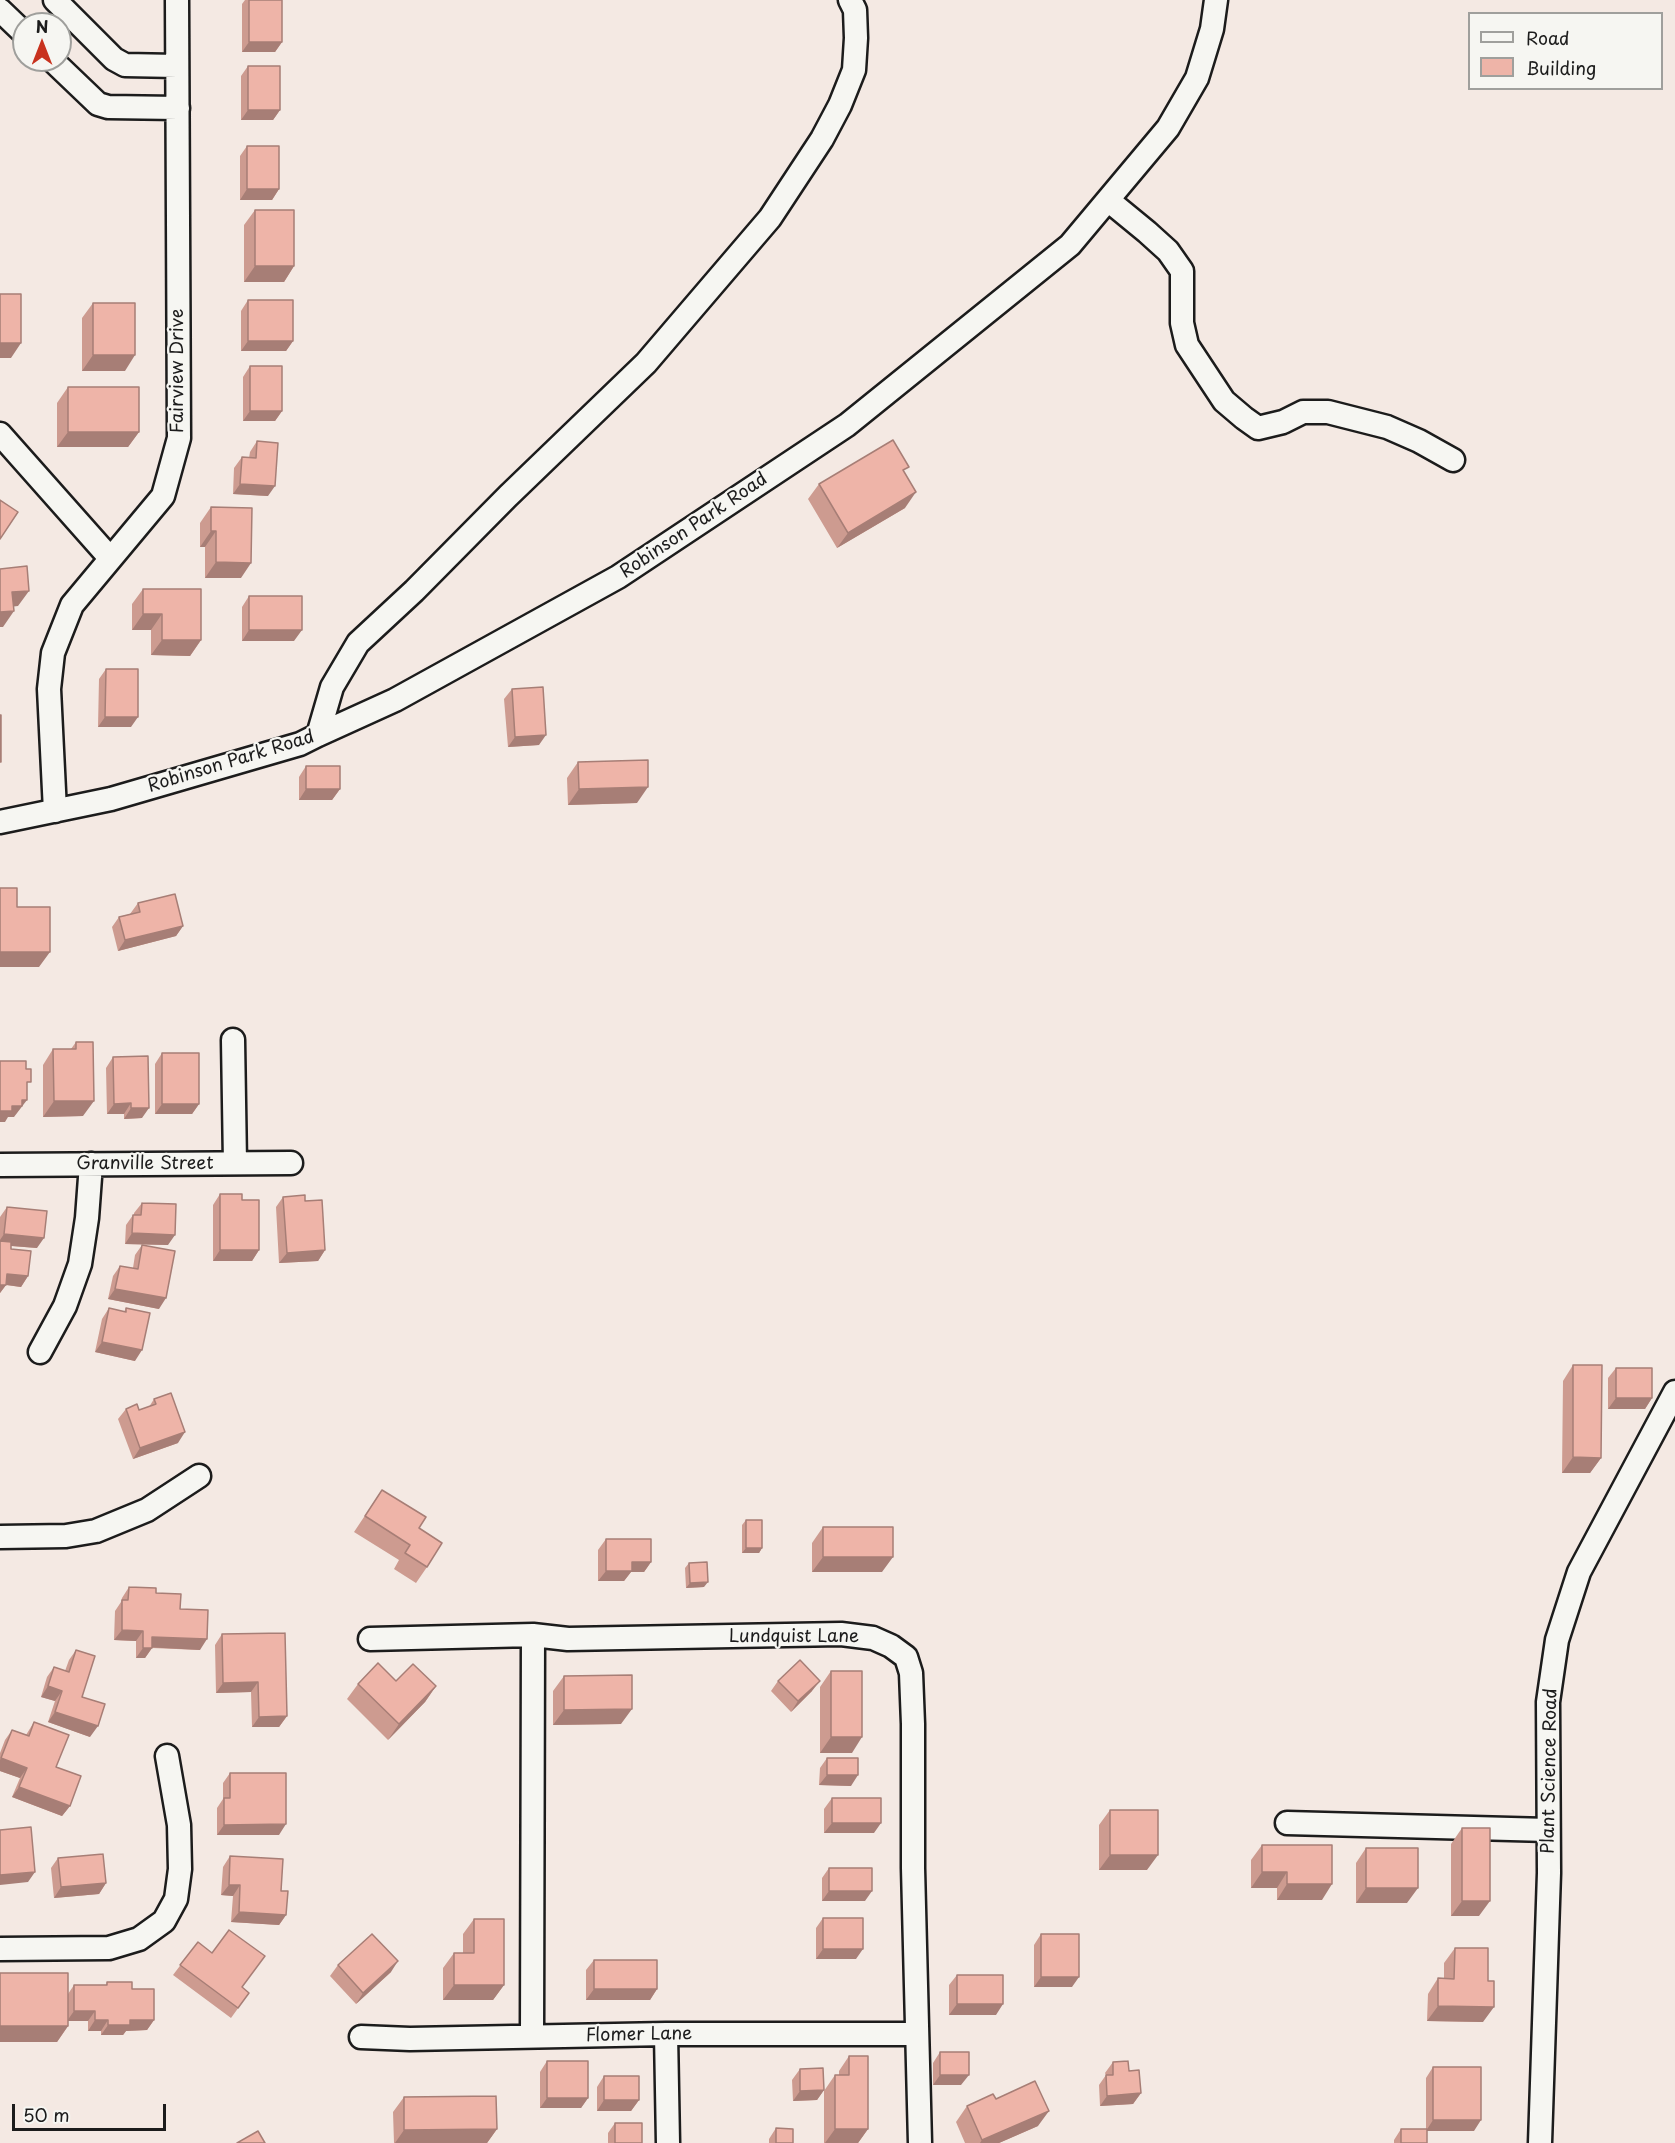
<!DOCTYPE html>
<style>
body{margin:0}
#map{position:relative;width:1675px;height:2143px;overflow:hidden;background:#f4e9e3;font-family:"Playpen Sans",sans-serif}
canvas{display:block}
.legend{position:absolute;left:1468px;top:12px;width:195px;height:78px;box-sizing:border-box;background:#f6f6f2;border:2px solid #9f9f9c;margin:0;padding:8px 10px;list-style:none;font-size:18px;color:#1c1c1c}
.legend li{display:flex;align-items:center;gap:12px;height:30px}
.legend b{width:30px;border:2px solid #9f9f9c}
.north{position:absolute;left:12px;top:12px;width:60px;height:60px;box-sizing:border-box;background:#f6f6f2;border:2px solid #9f9f9c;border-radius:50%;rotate:0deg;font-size:16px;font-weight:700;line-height:24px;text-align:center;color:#1c1c1c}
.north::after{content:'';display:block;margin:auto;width:21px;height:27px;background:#c8321e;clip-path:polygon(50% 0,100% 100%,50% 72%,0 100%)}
.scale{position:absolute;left:12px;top:2104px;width:154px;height:27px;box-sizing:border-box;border:3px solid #1c1c1c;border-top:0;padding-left:8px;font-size:18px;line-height:21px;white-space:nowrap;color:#1c1c1c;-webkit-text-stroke:4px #f6f6f2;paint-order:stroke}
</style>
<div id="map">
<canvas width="1675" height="2143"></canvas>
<ul class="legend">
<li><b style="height:8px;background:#f6f6f2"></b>Road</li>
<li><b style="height:16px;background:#eeb4a8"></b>Building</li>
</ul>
<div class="north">N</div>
<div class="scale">50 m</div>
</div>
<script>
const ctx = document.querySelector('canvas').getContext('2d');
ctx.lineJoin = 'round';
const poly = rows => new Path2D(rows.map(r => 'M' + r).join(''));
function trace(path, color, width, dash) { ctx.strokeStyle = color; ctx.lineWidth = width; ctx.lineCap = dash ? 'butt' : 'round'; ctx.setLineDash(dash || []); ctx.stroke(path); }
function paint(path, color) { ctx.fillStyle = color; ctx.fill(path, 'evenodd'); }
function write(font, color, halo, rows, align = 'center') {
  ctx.font = font + ' "Playpen Sans",sans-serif'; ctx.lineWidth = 4.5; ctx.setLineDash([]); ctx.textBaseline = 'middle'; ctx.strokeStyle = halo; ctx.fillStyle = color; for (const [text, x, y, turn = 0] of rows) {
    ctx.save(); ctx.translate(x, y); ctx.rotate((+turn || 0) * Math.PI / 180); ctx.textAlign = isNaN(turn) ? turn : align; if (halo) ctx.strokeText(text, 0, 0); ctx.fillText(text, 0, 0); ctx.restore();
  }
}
const minor = poly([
 [55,0,114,59,125,65,177,66],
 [0,10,24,33],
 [52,60,98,104,108,107,178,108],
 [1108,200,1147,232,1168,251,1182,271,1182,323,1187,345,1224,401,1244,418,1258,428,1283,422,1303,412,1328,412,1387,427,1419,441,1453,460],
 [0,434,110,558],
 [318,735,332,687,358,643,414,591,508,496,646,363,770,218,822,139,840,105,854,70,856,38,855,10,850,0],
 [55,811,49,689,53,653,72,605,163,496,179,438,177,0],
 [0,822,111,799,300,744,318,735,395,700,618,577,847,425,1070,245,1168,128,1197,78,1212,29,1216,0],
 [233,1040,235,1163],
 [0,1165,291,1163],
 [40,1352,65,1306,80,1264,87,1218,91,1164],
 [0,1537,66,1536,96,1531,147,1510,199,1476],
 [370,1639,533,1635,568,1639,841,1634,873,1638,891,1646,906,1657,911,1673,913,1724,913,1868,920,2143],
 [1287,1823,1548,1830],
 [0,1949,109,1948,139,1939,164,1921,176,1899,180,1869,179,1825,167,1756],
 [666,2034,668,2143],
 [532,2036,533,1635],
 [361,2037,410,2039,666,2034,916,2034],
 [1540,2143,1549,1873,1548,1702,1557,1640,1579,1572,1675,1392]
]);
const wall = poly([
 [245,0,282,0,282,42,275,52,242,52,242,4],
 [248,66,280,110,273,120,241,120,241,76],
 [247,146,279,189,272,200,240,200,240,156],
 [255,210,294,266,284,282,244,282,244,225],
 [248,300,293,341,286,351,241,351,241,311],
 [93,303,125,371,82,371,82,318],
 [250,366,282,411,275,421,243,421,243,377],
 [68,387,139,432,128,447,57,447,57,403],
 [257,441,268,496,233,494,234,468,242,457,249,458,250,452],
 [905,473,905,508,837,548,808,499,819,484],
 [211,507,241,578,205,578,205,547,200,547,200,523],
 [143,589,201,640,190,656,151,655,151,630,132,630,132,604],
 [249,596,294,641,242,641,242,607],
 [106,669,131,727,98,727,99,679],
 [512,689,539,745,508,747,504,699],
 [578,762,637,803,568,805,567,778],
 [306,766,340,789,332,800,299,800,299,777],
 [138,903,183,926,176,936,118,951,112,927,119,917,130,914],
 [76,1042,83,1116,43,1117,43,1065,53,1049,71,1049],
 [162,1053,199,1104,192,1114,155,1114,155,1064],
 [113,1057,142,1118,124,1119,124,1114,107,1114,106,1068],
 [220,1194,242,1200,259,1250,252,1261,213,1261,213,1205],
 [283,1197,305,1201,325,1250,318,1261,279,1263,276,1207],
 [142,1203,168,1245,125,1244,126,1225,133,1215,134,1215,134,1213],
 [7,1207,37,1248,11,1246,11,1249,28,1276,21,1287,6,1285,0,1293,0,1217],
 [142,1245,159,1309,108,1299,113,1276,120,1266,133,1268,135,1255],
 [109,1308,124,1312,126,1308,135,1361,95,1352,102,1319],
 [1573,1365,1601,1458,1590,1473,1562,1473,1563,1381],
 [1616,1368,1652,1398,1645,1409,1608,1409,1608,1378],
 [154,1399,178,1443,133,1459,118,1419,126,1409,139,1410,149,1407],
 [382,1490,419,1528,427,1567,416,1583,394,1569,399,1560,354,1532],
 [746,1520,762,1548,759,1553,742,1553,742,1525],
 [823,1527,882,1572,812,1572,812,1543],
 [606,1539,651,1562,644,1572,631,1572,624,1581,598,1581,598,1550],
 [689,1563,704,1587,686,1588,685,1568],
 [129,1587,156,1593,180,1609,200,1650,152,1648,145,1658,136,1658,136,1641,114,1640,115,1611,121,1602,122,1598],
 [222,1634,287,1716,279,1727,252,1727,251,1692,216,1693,215,1645],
 [76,1650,82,1697,90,1737,48,1722,55,1701,41,1697,47,1677,54,1667,65,1671,69,1660],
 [831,1671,852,1753,820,1753,820,1687],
 [564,1676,621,1724,553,1725,553,1691],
 [396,1681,436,1686,425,1702,388,1740,347,1699,358,1684],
 [778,1681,812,1691,791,1712,771,1691],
 [34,1722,56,1767,70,1806,62,1816,12,1797,20,1778,0,1771,0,1753,5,1740,12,1730,26,1735],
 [827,1758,851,1786,819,1785,820,1768],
 [230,1773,279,1835,217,1835,217,1808,223,1799,223,1783],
 [832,1798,874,1833,824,1833,824,1809],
 [1110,1810,1147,1870,1099,1870,1099,1825],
 [1462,1828,1479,1916,1451,1916,1451,1844],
 [1262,1845,1322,1900,1277,1900,1277,1888,1251,1888,1251,1860],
 [1366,1848,1407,1903,1356,1903,1356,1863],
 [230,1856,281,1891,286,1915,279,1925,231,1922,233,1896,221,1895,223,1867],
 [58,1858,106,1883,99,1894,54,1898,51,1868],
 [829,1868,865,1901,822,1901,822,1878],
 [823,1918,856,1959,816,1959,816,1928],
 [474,1919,504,1985,493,2000,443,2000,443,1968,454,1953,463,1953,463,1934],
 [1041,1934,1072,1987,1034,1987,1034,1945],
 [198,1942,242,1988,249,1993,231,2018,173,1975],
 [1455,1948,1483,2022,1427,2021,1428,1994,1438,1978,1444,1978,1444,1963],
 [594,1960,657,1989,650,2000,586,2000,586,1970],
 [338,1965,391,1972,356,2004,330,1976],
 [957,1975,996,2015,949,2015,949,1985],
 [107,1982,132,1989,154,2020,147,2030,126,2031,123,2035,101,2035,101,2031,88,2031,88,2021,68,2021,68,2026,57,2042,0,2042,68,1994,74,1985,106,1985],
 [940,2052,961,2085,933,2085,933,2063],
 [849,2056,868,2129,858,2143,824,2143,824,2091,835,2075,839,2075,839,2071],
 [547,2061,588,2098,581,2108,540,2108,540,2072],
 [1113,2062,1129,2071,1141,2093,1133,2104,1100,2106,1099,2085,1106,2075,1105,2073],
 [1433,2067,1474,2131,1427,2131,1427,2143,1394,2143,1394,2140,1401,2129,1426,2129,1426,2078],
 [800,2069,824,2090,817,2100,793,2101,792,2080],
 [604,2076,639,2100,631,2111,597,2111,597,2087],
 [404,2097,497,2129,487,2143,394,2143,393,2112],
 [996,2099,1038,2126,999,2143,965,2143,956,2122,967,2106],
 [615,2123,642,2143,608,2143,608,2133],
 [776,2128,793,2143,769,2143,769,2139]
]);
const shadedWall = poly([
 [249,42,282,42,275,52,242,52],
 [248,110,280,110,273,120,241,120],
 [247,189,279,189,272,200,240,200],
 [255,266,294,266,284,282,244,282],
 [248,341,293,341,286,351,241,351],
 [0,343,21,343,11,358,0,358],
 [93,355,135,355,125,371,82,371],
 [250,411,282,411,275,421,243,421],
 [68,432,139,432,128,447,57,447],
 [240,484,275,486,268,496,233,494],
 [916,492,905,508,837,548,848,533],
 [211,531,216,531,205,547,200,547],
 [216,562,251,563,241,578,205,578],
 [29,591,18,606,1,608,12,592],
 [14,611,3,627,0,627,0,612],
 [143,614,162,614,151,630,132,630],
 [249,630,302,630,294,641,242,641],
 [162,640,201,640,190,656,151,655],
 [105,717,138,717,131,727,98,727],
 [546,735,539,745,508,747,515,737],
 [648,787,637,803,568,805,579,789],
 [306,789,340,789,332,800,299,800],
 [183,926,176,936,118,951,125,940],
 [0,952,50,952,39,967,0,967],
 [22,1100,27,1100,14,1117,8,1117,5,1122,0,1122,0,1111],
 [54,1101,94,1101,83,1116,43,1117],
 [131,1103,124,1114,107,1114,114,1104],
 [162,1104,199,1104,192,1114,155,1114],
 [131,1108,149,1108,142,1118,124,1119],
 [132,1233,175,1235,168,1245,125,1244],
 [4,1234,44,1238,37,1248,0,1245,0,1240],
 [220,1250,259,1250,252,1261,213,1261],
 [325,1250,318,1261,279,1263,287,1253],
 [7,1274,28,1276,21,1287,0,1284],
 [0,1285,6,1285,0,1293],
 [115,1289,166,1298,159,1309,108,1299],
 [102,1342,142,1350,135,1361,95,1352],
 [1616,1398,1652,1398,1645,1409,1608,1409],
 [185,1432,178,1443,133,1459,140,1448],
 [1573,1457,1601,1458,1590,1473,1562,1473],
 [746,1548,762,1548,759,1553,742,1553],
 [823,1557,893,1557,882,1572,812,1572],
 [632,1562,651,1562,644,1572,631,1572,624,1581,598,1581,606,1571],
 [708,1582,704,1587,686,1588,690,1583],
 [122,1630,143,1631,136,1641,114,1640],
 [152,1637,207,1639,200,1650,145,1647],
 [143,1648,152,1648,145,1658,136,1658],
 [820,1681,812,1691,791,1712,798,1701],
 [258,1682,251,1692,216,1693,223,1683],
 [48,1686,62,1691,55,1701,41,1697],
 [436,1686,425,1702,388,1740,399,1724],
 [632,1709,621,1724,553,1725,564,1710],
 [55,1712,98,1726,90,1737,48,1722],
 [287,1716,279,1727,252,1727,259,1717],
 [831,1737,862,1737,852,1753,820,1753],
 [1,1758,27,1768,20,1778,0,1771,0,1760],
 [827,1775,858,1775,851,1786,819,1785],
 [19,1787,70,1806,62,1816,12,1797],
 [832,1823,881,1823,874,1833,824,1833],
 [286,1824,279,1835,217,1835,224,1825],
 [1110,1855,1158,1855,1147,1870,1099,1870],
 [35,1872,28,1882,0,1885,0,1875],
 [1262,1872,1287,1872,1277,1888,1251,1888],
 [106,1883,99,1894,54,1898,61,1887],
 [1287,1884,1332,1884,1322,1900,1277,1900],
 [229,1885,240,1885,233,1896,221,1895],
 [1366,1888,1418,1888,1407,1903,1356,1903],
 [829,1891,872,1891,865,1901,822,1901],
 [1462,1901,1490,1901,1479,1916,1451,1916],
 [239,1912,286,1915,279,1925,231,1922],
 [823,1949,863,1949,856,1959,816,1959],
 [398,1961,391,1972,356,2004,363,1993],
 [1041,1977,1079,1977,1072,1987,1034,1987],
 [454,1985,504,1985,493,2000,443,2000],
 [594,1989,657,1989,650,2000,586,2000],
 [957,2004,1003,2004,996,2015,949,2015],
 [1438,2006,1494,2007,1483,2022,1427,2021],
 [74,2011,95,2011,88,2021,67,2021],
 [95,2020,108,2020,101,2031,88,2031],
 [130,2020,154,2020,147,2030,126,2031,123,2035,101,2035,108,2025],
 [0,2026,68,2026,57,2042,0,2042],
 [940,2075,969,2075,961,2085,933,2085],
 [824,2090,817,2100,793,2101,800,2091],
 [1141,2093,1133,2104,1100,2106,1107,2096],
 [547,2098,588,2098,581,2108,540,2108],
 [604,2100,639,2100,631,2111,597,2111],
 [1049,2111,1038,2126,999,2143,980,2143,982,2140],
 [1433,2120,1481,2120,1474,2131,1426,2131],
 [497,2129,487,2143,395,2143,404,2130],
 [835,2129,868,2129,858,2143,825,2143]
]);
const building = poly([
 [249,0,282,0,282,42,249,42,249,0],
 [248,66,280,66,280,110,248,110,248,66],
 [247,146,279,146,279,189,247,189,247,146],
 [255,210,294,210,294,266,255,266,255,210],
 [0,294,21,294,21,343,0,343,0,294],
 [248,300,293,300,293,341,248,341,248,300],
 [93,303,135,303,135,355,93,355,93,303],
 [250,366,282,366,282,411,250,411,250,366],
 [68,387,139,387,139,432,68,432,68,387],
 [893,440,909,467,903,470,916,492,848,533,819,484,893,440],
 [257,441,278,443,275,486,240,484,242,457,256,458,257,441],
 [0,500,18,512,0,539,0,500],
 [211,507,252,508,251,563,216,562,216,531,211,531,211,507],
 [27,566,29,591,12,592,14,611,0,612,0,569,27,566],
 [143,589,201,589,201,640,162,640,162,614,143,614,143,589],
 [249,596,302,596,302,630,249,630,249,596],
 [106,669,138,669,138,717,105,717,106,669],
 [543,687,546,735,515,737,512,689,543,687],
 [0,715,1,715,1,762,0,762,0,715],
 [648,760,648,787,579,789,578,762,648,760],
 [306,766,340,766,340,789,306,789,306,766],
 [0,888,17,888,17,907,50,907,50,952,0,952,0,888],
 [175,894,183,926,125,940,119,917,140,912,138,903,175,894],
 [76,1042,93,1042,94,1101,54,1101,53,1049,76,1049,76,1042],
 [162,1053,199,1053,199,1104,162,1104,162,1053],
 [148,1056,149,1108,131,1108,131,1103,114,1104,113,1057,148,1056],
 [0,1061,26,1061,26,1069,31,1069,31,1082,27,1082,27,1100,22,1100,22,1106,12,1106,12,1111,0,1111,0,1061],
 [220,1194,242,1194,242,1200,259,1200,259,1250,220,1250,220,1194],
 [305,1195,305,1201,322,1200,325,1250,287,1253,283,1197,305,1195],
 [142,1203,176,1204,175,1235,132,1233,133,1215,141,1215,142,1203],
 [7,1207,47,1211,44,1238,4,1234,7,1207],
 [0,1241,11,1242,11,1249,31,1251,28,1276,7,1274,6,1285,0,1285,0,1241],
 [142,1245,175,1251,166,1298,115,1289,120,1266,138,1269,142,1245],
 [109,1308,126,1312,126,1308,150,1313,142,1350,102,1342,109,1308],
 [1573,1365,1602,1365,1601,1458,1573,1457,1573,1365],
 [1616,1368,1652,1368,1652,1398,1616,1398,1616,1368],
 [171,1393,185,1432,140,1448,126,1409,137,1404,139,1410,156,1404,154,1399,171,1393],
 [382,1490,426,1517,419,1528,442,1543,427,1567,405,1553,410,1545,365,1516,382,1490],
 [746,1520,762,1520,762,1548,746,1548,746,1520],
 [823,1527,893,1527,893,1557,823,1557,823,1527],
 [606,1539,651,1539,651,1562,632,1562,632,1571,606,1571,606,1539],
 [707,1562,708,1582,690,1583,689,1563,707,1562],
 [129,1587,156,1588,156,1593,181,1594,180,1609,208,1610,207,1639,152,1637,152,1648,143,1648,143,1631,122,1630,122,1600,128,1600,129,1587],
 [285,1633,287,1716,259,1717,258,1682,223,1683,222,1634,285,1633],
 [76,1650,95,1656,82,1697,105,1704,98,1726,55,1712,62,1691,48,1686,54,1667,69,1672,76,1650],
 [800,1660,820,1681,798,1701,778,1681,800,1660],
 [378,1663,396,1681,413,1664,436,1686,399,1724,358,1684,378,1663],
 [831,1671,862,1671,862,1737,831,1737,831,1671],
 [632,1675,632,1709,564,1710,564,1676,632,1675],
 [34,1722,69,1735,56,1767,81,1776,70,1806,19,1787,27,1768,1,1758,12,1730,29,1736,34,1722],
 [827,1758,858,1758,858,1775,827,1775,827,1758],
 [230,1773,286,1773,286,1824,224,1825,224,1798,230,1798,230,1773],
 [832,1798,881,1798,881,1823,832,1823,832,1798],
 [1110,1810,1158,1810,1158,1855,1110,1855,1110,1810],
 [31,1827,35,1872,0,1875,0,1830,31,1827],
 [1462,1828,1490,1828,1490,1901,1462,1901,1462,1828],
 [1262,1845,1332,1845,1332,1884,1287,1884,1287,1872,1262,1872,1262,1845],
 [1366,1848,1418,1848,1418,1888,1366,1888,1366,1848],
 [103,1854,106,1883,61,1887,58,1858,103,1854],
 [230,1856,283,1859,281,1891,288,1891,286,1915,239,1912,240,1885,229,1885,230,1856],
 [829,1868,872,1868,872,1891,829,1891,829,1868],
 [823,1918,863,1918,863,1949,823,1949,823,1918],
 [474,1919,504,1919,504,1985,454,1985,454,1953,474,1953,474,1919],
 [229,1930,265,1956,242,1987,249,1993,238,2008,180,1965,198,1942,212,1953,229,1930],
 [372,1934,398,1961,363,1993,338,1965,372,1934],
 [1041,1934,1079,1934,1079,1977,1041,1977,1041,1934],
 [1455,1948,1488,1948,1488,1981,1494,1981,1494,2007,1438,2006,1438,1978,1454,1979,1455,1948],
 [594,1960,657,1960,657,1989,594,1989,594,1960],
 [0,1973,68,1973,68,2026,0,2026,0,1973],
 [957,1975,1003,1975,1003,2004,957,2004,957,1975],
 [107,1982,132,1982,132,1989,154,1989,154,2020,130,2020,130,2025,108,2025,108,2020,95,2020,95,2011,74,2011,74,1985,107,1985,107,1982],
 [940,2052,969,2052,969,2075,940,2075,940,2052],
 [849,2056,868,2056,868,2129,835,2129,835,2075,849,2075,849,2056],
 [547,2061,588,2061,588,2098,547,2098,547,2061],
 [1128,2061,1129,2071,1139,2070,1141,2093,1107,2096,1106,2075,1113,2075,1113,2062,1128,2061],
 [1433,2067,1481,2067,1481,2120,1433,2120,1433,2067],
 [823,2068,824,2090,800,2091,800,2069,823,2068],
 [604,2076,639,2076,639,2100,604,2100,604,2076],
 [1035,2081,1049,2111,982,2140,967,2106,993,2094,996,2099,1035,2081],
 [496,2096,497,2129,404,2130,404,2097,496,2096],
 [615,2123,642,2123,642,2143,615,2143,615,2123],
 [776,2128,793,2129,793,2143,776,2143,776,2128],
 [1401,2129,1427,2129,1427,2143,1401,2143,1401,2129],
 [258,2131,265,2143,237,2143,258,2131]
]);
const streetNames = [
 ["Fairview Drive",178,371,-90],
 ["Robinson Park Road",694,526,-34],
 ["Robinson Park Road",231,762,-17],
 ["Granville Street",145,1164],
 ["Lundquist Lane",794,1637],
 ["Plant Science Road",1550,1771,-89],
 ["Flomer Lane",639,2035,-1]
];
trace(minor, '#1c1c1c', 27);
trace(minor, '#f6f6f2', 22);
paint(wall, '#cd9b90');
paint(shadedWall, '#a77e76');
paint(building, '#eeb4a8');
trace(building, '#a77e76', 1.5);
write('18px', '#1c1c1c', '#f6f6f2', streetNames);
</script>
